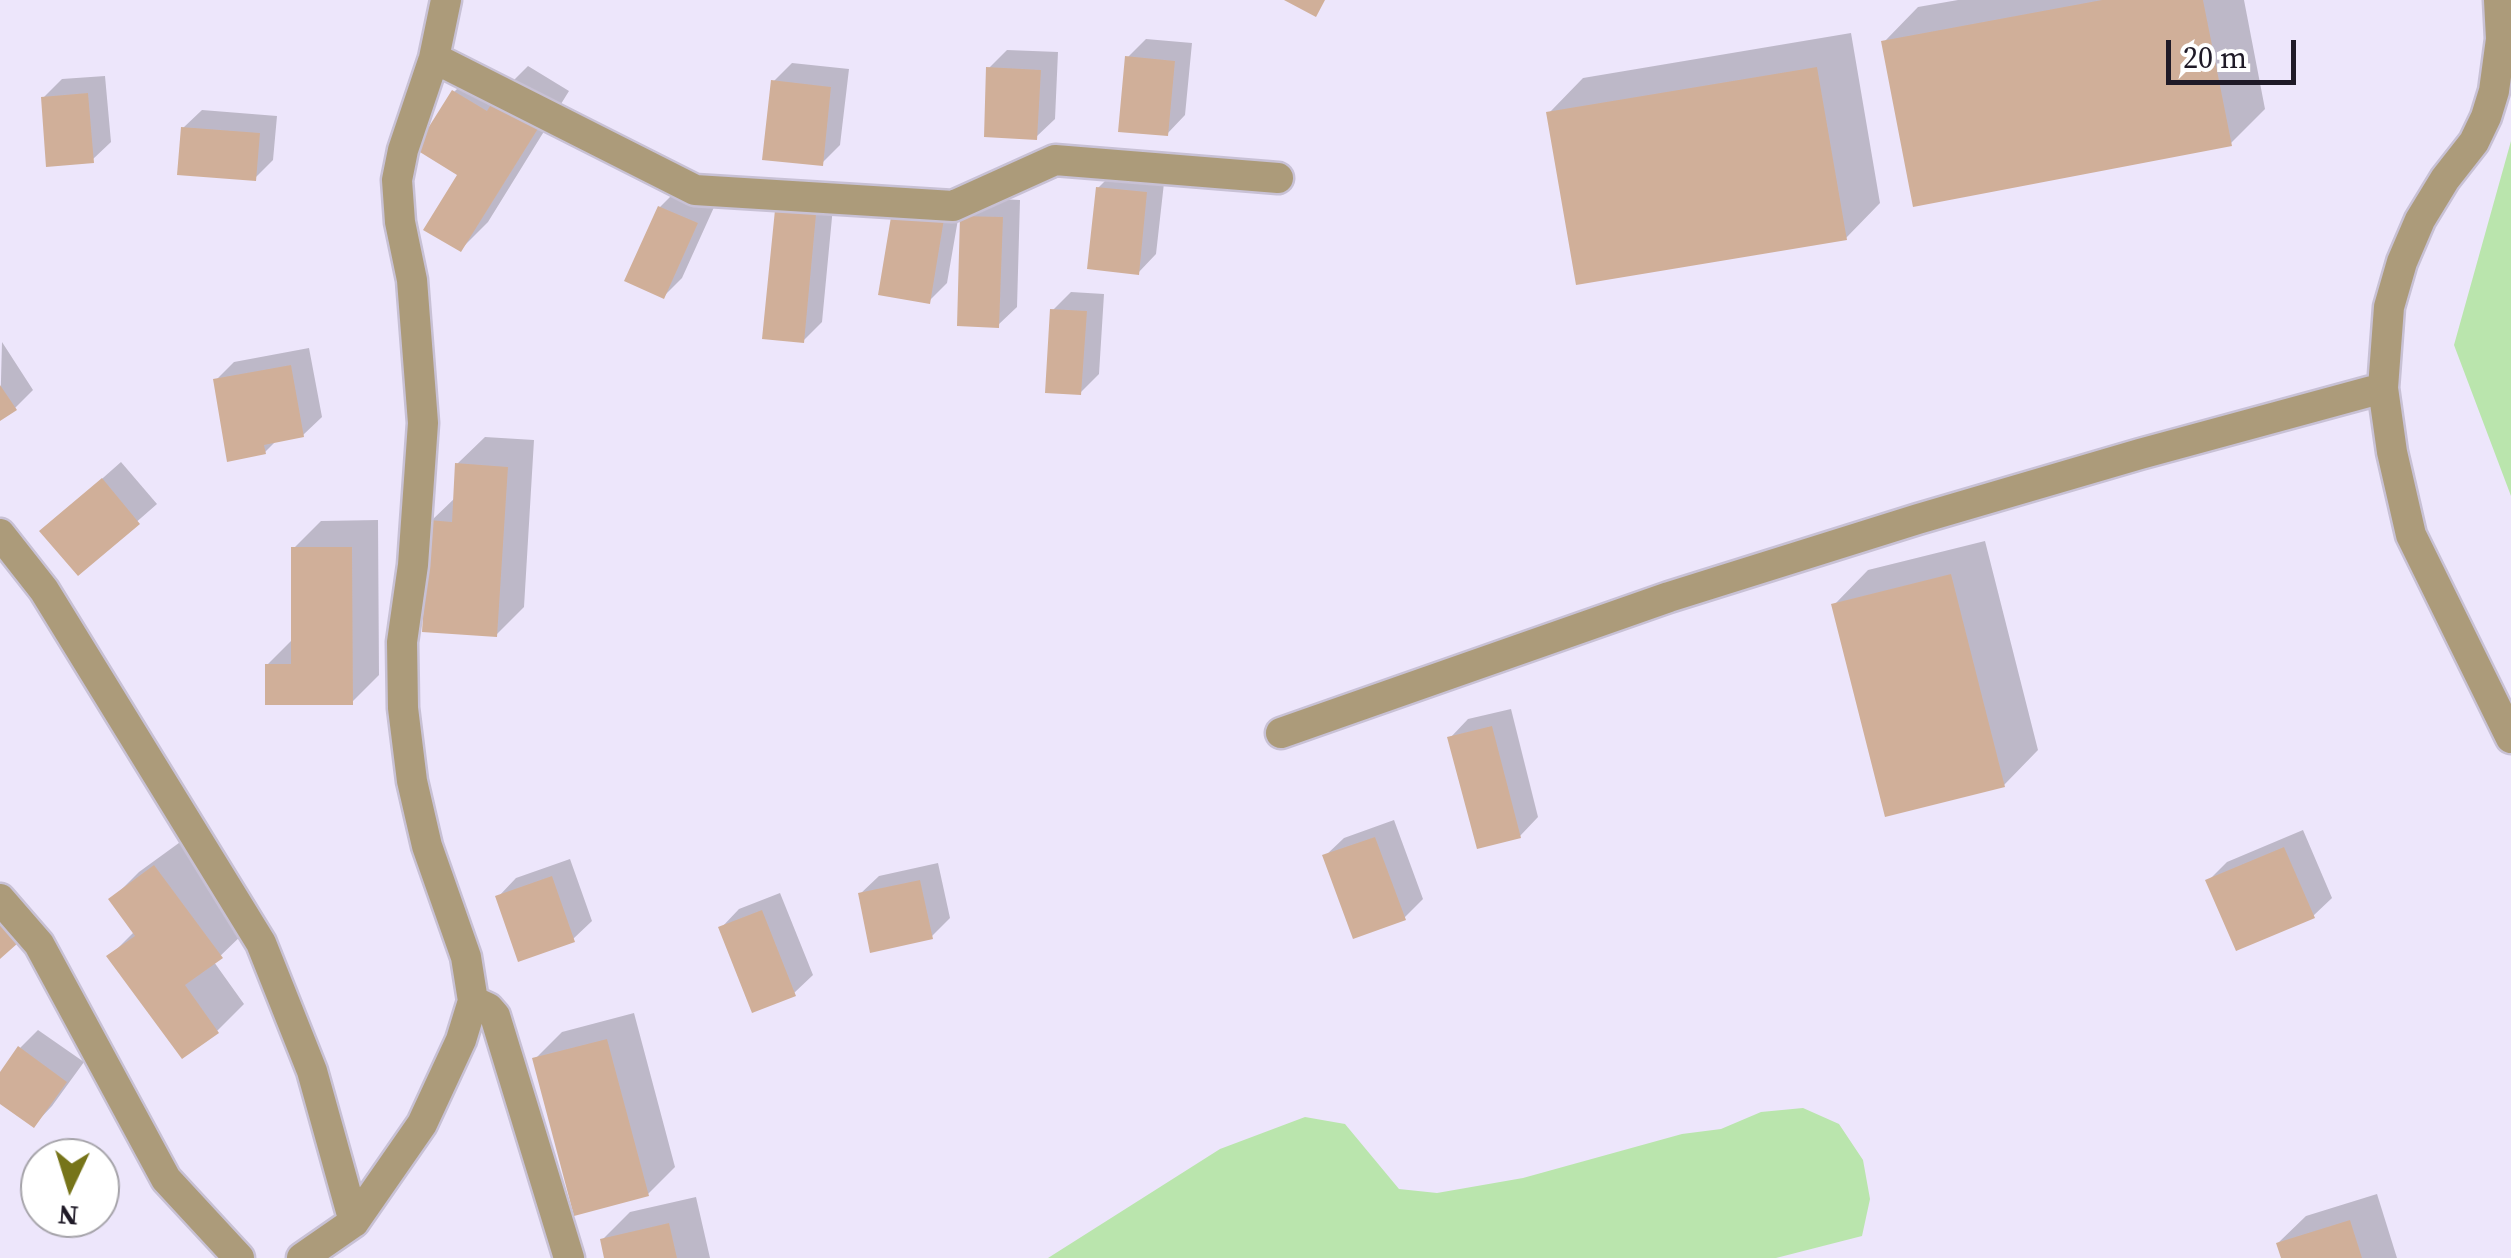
<!DOCTYPE html>
<style>
body{margin:0}
#map{position:relative;width:2511px;height:1258px;overflow:hidden;background:#ede6fb;font-family:"Source Serif 4",serif}
canvas{display:block}
.north{position:absolute;left:20px;top:1138px;width:100px;height:100px;box-sizing:border-box;background:#fff;border:2px solid #a5a3a9;border-radius:50%;rotate:184deg;font-size:28px;font-weight:700;line-height:40px;text-align:center;color:#1f1a27}
.north::after{content:'';display:block;margin:auto;width:35px;height:45px;background:#767419;clip-path:polygon(50% 0,100% 100%,50% 72%,0 100%)}
.scale{position:absolute;left:2166px;top:40px;width:130px;height:45px;box-sizing:border-box;border:5px solid #1f1a27;border-top:0;padding-left:12px;font-size:30px;line-height:35px;white-space:nowrap;color:#1f1a27;-webkit-text-stroke:8px #fff;paint-order:stroke}
</style>
<div id="map">
<canvas width="2511" height="1258"></canvas>
<div class="north">N</div>
<div class="scale">20 m</div>
</div>
<script>
const ctx = document.querySelector('canvas').getContext('2d');
ctx.lineJoin = 'round';
function paint(path, color) { ctx.fillStyle = color; ctx.fill(path, 'evenodd'); }
const poly = rows => new Path2D(rows.map(r => 'M' + r).join(''));
function trace(path, color, width, dash) { ctx.strokeStyle = color; ctx.lineWidth = width; ctx.lineCap = dash ? 'butt' : 'round'; ctx.setLineDash(dash || []); ctx.stroke(path); }
const green = poly([
 [2511,141,2511,496,2454,345],
 [1803,1108,1839,1124,1863,1160,1870,1199,1862,1236,1776,1258,1048,1258,1220,1149,1305,1117,1345,1124,1399,1189,1437,1193,1523,1178,1682,1134,1721,1129,1761,1112]
]);
const shadow = poly([
 [1958,0,2244,0,2265,109,2230,144,1884,42,1918,7],
 [1851,33,1880,203,1846,238,1549,113,1583,78],
 [1146,39,1192,43,1185,115,1167,134,1128,57],
 [1007,50,1058,52,1055,119,1036,137,989,68],
 [792,63,849,69,840,145,822,163,773,82],
 [481,65,511,83,528,66,569,91,488,222,461,249,454,92],
 [105,76,111,142,92,160,43,98,62,79],
 [202,110,277,116,273,160,255,178,183,128],
 [1117,169,1165,174,1156,254,1138,273,1098,188],
 [835,186,822,322,803,341,778,201],
 [678,189,715,205,682,278,664,296,660,207],
 [981,198,1020,200,1017,307,998,325,963,217],
 [961,202,947,283,929,301,894,212],
 [1071,292,1104,294,1099,374,1080,393,1053,310],
 [2,342,33,390,15,408,0,418],
 [309,348,322,417,303,435,277,440,265,452,216,380,234,362],
 [485,437,534,440,524,607,497,634,431,521,456,497,457,464],
 [121,462,157,504,78,573,43,531],
 [378,520,379,675,352,702,267,665,294,638,294,548,321,521],
 [1985,541,2038,750,2004,785,1834,605,1868,570],
 [1511,709,1538,817,1520,836,1450,738,1468,719],
 [1394,820,1423,899,1404,918,1325,856,1344,838],
 [2303,830,2332,898,2313,916,2208,881,2227,862],
 [183,840,248,929,214,962,244,1004,217,1031,110,956,135,931,112,899,139,872],
 [570,859,592,921,573,939,498,897,516,878],
 [938,863,950,918,931,937,860,894,879,876],
 [780,893,813,975,794,993,721,928,739,909],
 [634,1013,675,1167,648,1194,535,1059,562,1032],
 [38,1030,84,1062,52,1106,34,1125,0,1101,0,1076,20,1048],
 [2377,1194,2397,1258,2283,1258,2278,1243,2306,1216],
 [696,1197,710,1258,607,1258,603,1239,630,1212]
]);
const building = poly([
 [1284,0,1325,0,1316,17],
 [2102,0,2203,0,2232,146,1913,207,1881,41],
 [1125,56,1175,61,1168,136,1118,132],
 [986,67,1041,70,1037,140,984,137],
 [1817,67,1847,240,1576,285,1546,112],
 [771,80,831,87,823,166,762,160],
 [452,90,487,111,499,91,544,119,461,252,423,230,457,175,415,149],
 [88,93,94,163,46,167,41,97],
 [181,127,260,133,256,181,177,175],
 [1096,187,1147,192,1139,275,1087,269],
 [776,200,817,204,804,343,762,339],
 [658,206,698,223,664,299,624,281],
 [892,211,944,219,930,304,878,295],
 [960,216,1003,217,999,328,957,326],
 [1050,309,1087,311,1081,395,1045,393],
 [291,365,304,437,264,445,266,454,227,462,213,379],
 [0,385,17,410,0,421],
 [455,463,508,467,497,637,422,632,429,520,452,522],
 [102,478,140,524,78,576,39,531],
 [291,547,352,547,353,705,265,705,265,664,291,664],
 [1951,574,2005,787,1885,817,1831,604],
 [1492,726,1521,838,1477,849,1447,737],
 [1375,837,1406,920,1353,939,1322,855],
 [2284,847,2315,918,2236,951,2205,880],
 [154,865,223,958,185,985,219,1033,182,1059,106,956,135,936,108,899],
 [552,876,575,942,518,962,495,896],
 [920,880,933,939,870,953,858,893],
 [762,910,796,996,752,1013,718,927],
 [0,923,18,943,0,959],
 [607,1039,649,1196,574,1216,532,1058],
 [18,1046,67,1082,34,1128,0,1104,0,1072],
 [2350,1220,2362,1258,2281,1258,2276,1243],
 [669,1223,677,1258,604,1258,600,1239]
]);
const street = poly([
 [2499,0,2501,39,2494,91,2486,117,2474,142,2445,179,2420,220,2402,262,2389,307,2383,388,2392,452,2411,535,2511,738],
 [434,58,695,190,953,206,1055,160,1278,178],
 [0,534,44,590,261,943,312,1071,354,1222],
 [1281,733,1669,597,1918,519,2140,454,2383,388],
 [0,899,39,944,166,1179,239,1258],
 [473,1001,488,1008,495,1016,569,1258],
 [302,1258,354,1222,422,1124,461,1040,473,1001,466,957,427,846,412,781,403,708,402,642,413,565,423,423,412,280,400,222,397,180,403,150,434,58,446,0]
]);
paint(green, '#bae5ad');
paint(shadow, '#0003');
paint(building, '#d0af99');
trace(street, '#c8c1d5', 35);
trace(street, '#ac9b7a', 30);
</script>
